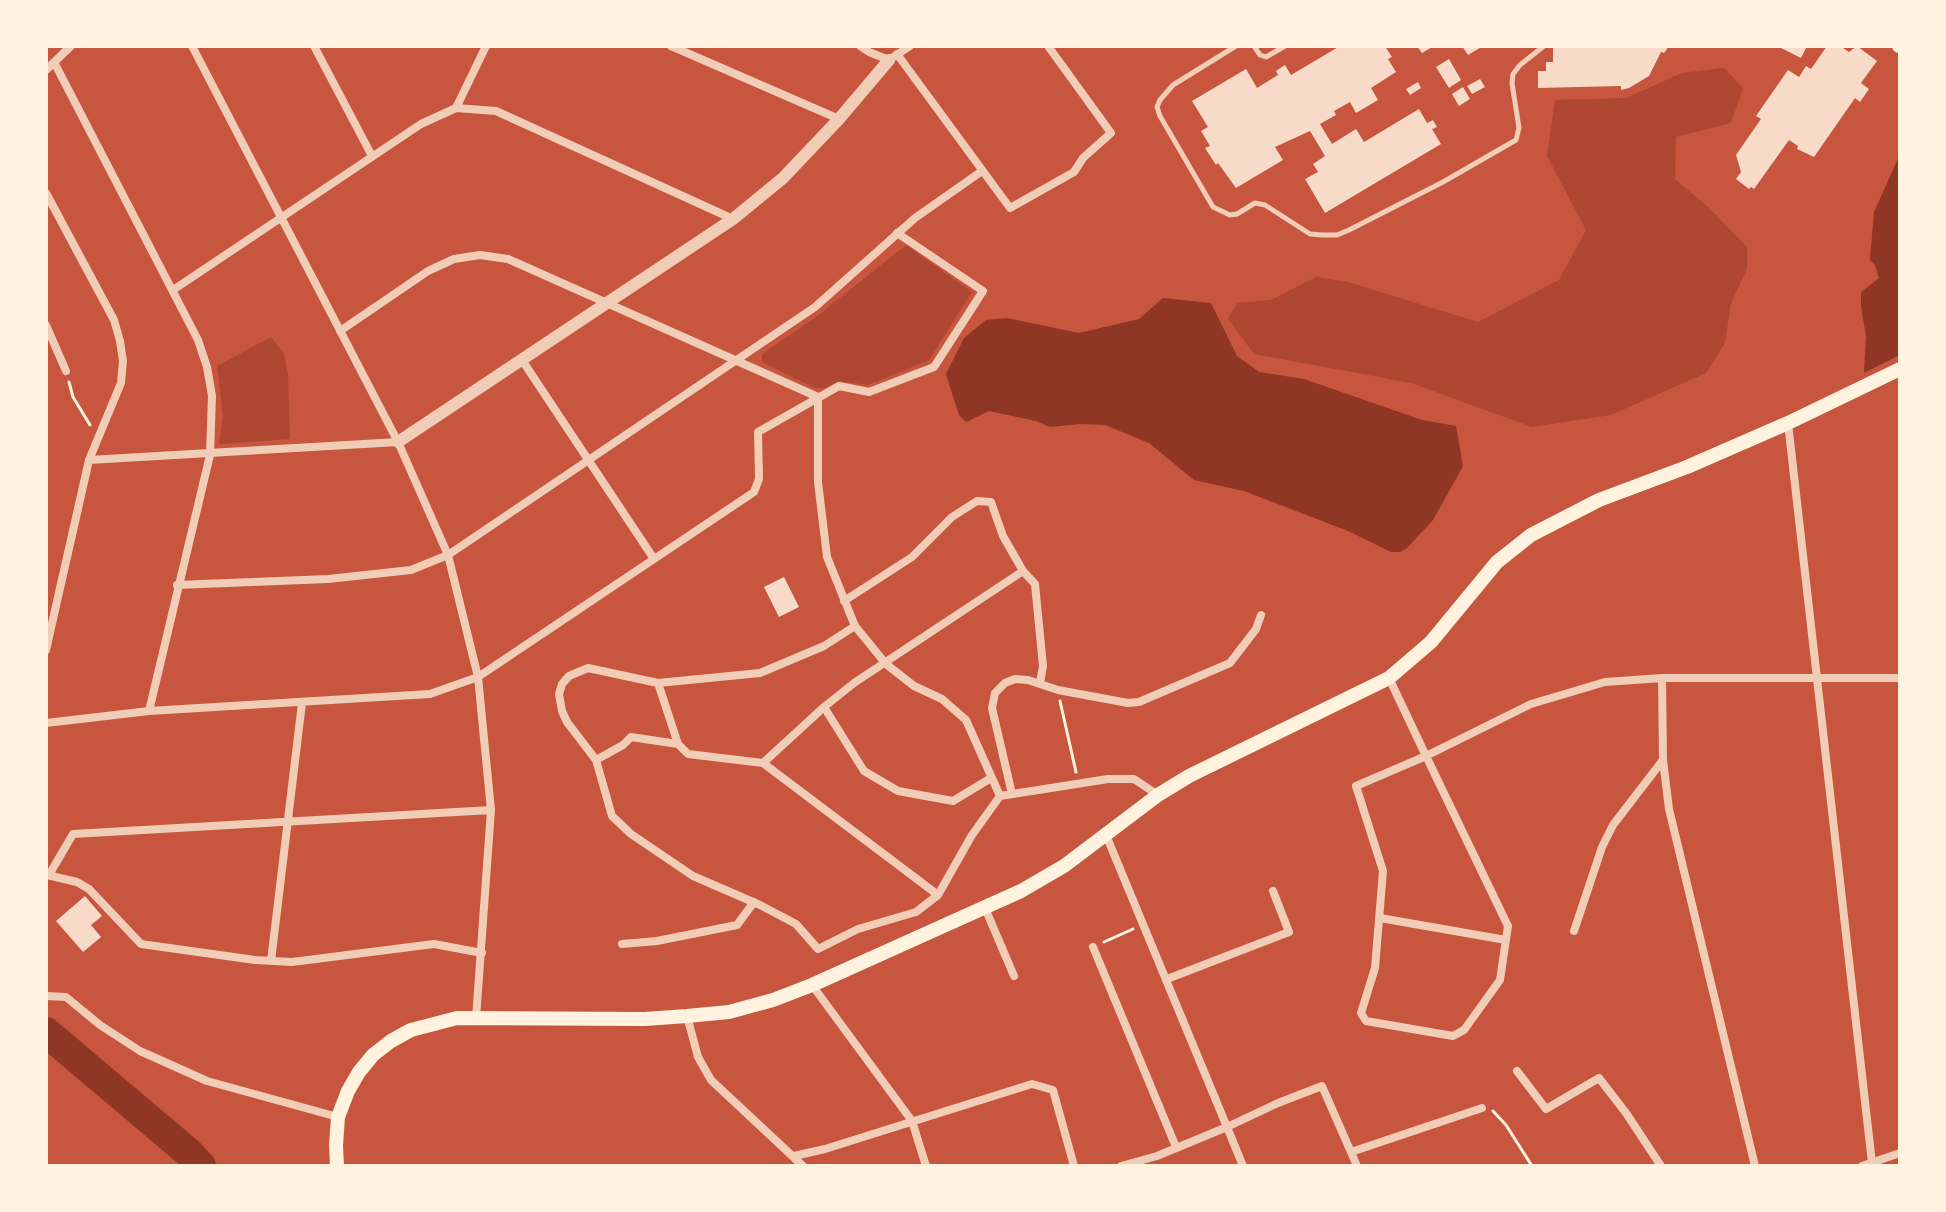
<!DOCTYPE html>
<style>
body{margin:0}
#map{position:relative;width:1946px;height:1212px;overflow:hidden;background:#c8553d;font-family:Karla,sans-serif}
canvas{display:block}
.frame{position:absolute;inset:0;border:48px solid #fff3e0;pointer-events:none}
</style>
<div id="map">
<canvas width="1946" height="1212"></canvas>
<div class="frame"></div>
</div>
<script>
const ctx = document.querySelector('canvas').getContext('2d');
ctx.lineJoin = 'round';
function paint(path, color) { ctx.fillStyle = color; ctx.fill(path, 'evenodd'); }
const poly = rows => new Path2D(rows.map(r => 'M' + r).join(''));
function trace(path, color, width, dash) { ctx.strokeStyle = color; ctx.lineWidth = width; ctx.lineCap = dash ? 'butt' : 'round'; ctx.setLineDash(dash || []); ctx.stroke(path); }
const green = poly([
 [1724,68,1743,88,1731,123,1676,137,1675,179,1709,208,1747,247,1747,269,1731,303,1725,343,1706,373,1611,415,1532,427,1411,383,1254,354,1228,319,1237,303,1271,300,1316,277,1348,282,1478,322,1559,280,1586,230,1547,156,1555,100,1626,98,1682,73],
 [906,245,972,292,929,360,868,385,839,381,824,388,815,388,762,362,762,354,816,317],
 [271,337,284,354,288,374,290,439,219,444,223,416,217,366]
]);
const water = poly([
 [1900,154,1900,355,1864,373,1866,336,1861,307,1861,292,1879,278,1875,265,1870,260,1874,212],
 [1163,298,1211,303,1237,356,1259,372,1304,379,1422,420,1456,426,1463,466,1433,520,1407,548,1400,552,1391,552,1348,531,1244,491,1194,480,1149,443,1105,425,1081,424,1050,427,1036,421,989,411,966,422,959,415,946,374,964,338,986,320,1007,318,1079,333,1139,319]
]);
const river = poly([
 [46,1032,189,1153,201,1166]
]);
const building = poly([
 [1340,46,1385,46,1392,57,1388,59,1396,72,1371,88,1378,100,1356,113,1350,102,1334,111,1336,115,1320,124,1332,144,1356,129,1364,142,1419,109,1427,123,1433,120,1437,127,1432,129,1441,144,1325,213,1305,179,1318,172,1313,164,1325,156,1310,131,1275,147,1283,160,1236,188,1218,163,1216,165,1205,148,1210,146,1201,131,1208,127,1192,101,1246,69,1257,88,1278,75,1276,71,1285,65,1291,75],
 [1417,46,1434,46,1422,53],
 [1462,46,1483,46,1468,55],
 [1669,46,1664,53,1661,52,1649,76,1629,88,1621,90,1621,86,1538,88,1538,71,1546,71,1546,62,1553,62,1553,47],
 [1777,46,1807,46,1801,58],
 [1827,46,1840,46,1849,52,1857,46,1877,61,1861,83,1869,89,1860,102,1855,98,1814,157,1797,149,1798,146,1789,140,1754,189,1751,187,1749,189,1736,179,1741,172,1736,155,1761,119,1756,116,1788,70,1799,77,1806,66,1811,69],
 [1449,59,1461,80,1449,88,1436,67],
 [1480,79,1485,87,1472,94,1467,86],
 [1418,82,1421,88,1410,95,1406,89],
 [1463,87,1470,99,1459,106,1452,94],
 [784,577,799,607,779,617,764,587],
 [85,896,102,916,91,925,101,937,83,952,56,921]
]);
const path = poly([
 [69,382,73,397,90,425],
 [1060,701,1076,772],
 [1104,942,1133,929],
 [1493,1111,1506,1125,1532,1166]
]);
const service = poly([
 [1236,46,1173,85,1160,100,1157,107,1160,116,1213,207,1230,215,1237,214,1255,203,1265,205,1310,234,1322,235,1337,235,1349,230,1443,182,1516,140,1519,128,1512,83,1513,74,1520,65,1544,46],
 [1254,46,1260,55,1266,57,1285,46]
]);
const minor = poly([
 [192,46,398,442,448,555,478,677,491,810,476,1018],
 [314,46,372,156],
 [671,46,839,119],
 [860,46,869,52,889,60,910,46],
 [897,54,1010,208,1074,172,1083,158,1111,133,1048,46],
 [54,62,198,340,207,367,212,396,210,455,149,711],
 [46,70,71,46],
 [456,108,486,46],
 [46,193,114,320,120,341,123,361,121,383,89,460,46,650],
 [173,290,421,124,456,108,496,111,733,219],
 [46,325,66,371],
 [340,331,428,271,454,259,480,255,508,259,818,397],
 [522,360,654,559],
 [818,397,818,482,827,557,855,626,886,664,914,686,942,699,966,720,1000,796],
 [1788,423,1872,1163],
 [89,460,398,442],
 [177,585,328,579,411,570,448,555,815,307,915,218,982,171],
 [844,601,912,557,952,517,977,501,991,502,1003,536,1023,571,1035,584,1043,666,1040,683],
 [855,626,824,646,760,673,658,683,588,668,569,676,562,684,559,694,562,711,567,722,596,760,612,816,631,834,693,876,760,905,796,924,818,949,858,929,916,912,938,895],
 [1389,678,1426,756,1508,926,1500,980,1464,1030,1453,1036,1366,1021,1361,1013,1375,968,1383,871,1356,786,1426,756,1531,704,1605,682,1662,678,1900,678],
 [1662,678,1663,760,1669,809,1755,1166],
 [658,683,678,744,688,754,763,763,938,895,972,835,1000,796,1108,779,1134,779,1158,795],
 [824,707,864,771,898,791,953,801,991,778],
 [46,723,149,711,430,694,478,677,754,492,759,479,758,432,839,386,869,392,934,367,983,291,897,233],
 [596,760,623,745,631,737,678,744],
 [763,763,824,707,854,683,1023,571],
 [1012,794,992,708,995,693,1005,683,1015,679,1028,680,1058,690,1128,703,1139,702,1230,663,1256,629,1261,615],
 [1106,835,1227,1127,1157,1156,1121,1166],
 [47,875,77,882,89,889,141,944,255,960,292,962,434,944,482,953],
 [49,875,73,834,491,810],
 [985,908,1014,976],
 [1380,918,1506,940],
 [1574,931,1602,847,1613,825,1663,760],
 [622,944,657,941,737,925,754,902],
 [1093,947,1176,1147],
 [271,961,302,703],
 [1167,979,1289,932,1273,891],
 [812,985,912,1121,926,1166],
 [46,996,66,997,100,1025,140,1051,207,1081,338,1117],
 [687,1016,698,1057,711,1080,803,1166],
 [1517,1071,1546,1109,1599,1078,1626,1113,1661,1166],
 [1351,1152,1482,1108],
 [794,1156,825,1149,1032,1084,1053,1090,1074,1166],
 [1243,1166,1227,1127,1278,1103,1322,1086,1357,1166],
 [1862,1166,1900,1153]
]);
const tertiary = poly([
 [398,442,733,219,783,178,839,119,889,60]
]);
const secondary = poly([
 [1899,46,1900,46],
 [337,1166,336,1145,338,1117,348,1091,359,1072,373,1055,391,1041,411,1030,457,1018,645,1019,687,1016,729,1012,773,1000,812,985,1021,891,1064,866,1158,795,1189,776,1389,678,1431,642,1497,562,1531,535,1599,500,1687,467,1788,423,1900,369]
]);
paint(green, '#ae4732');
paint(water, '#8f3625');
trace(river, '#8f3625', 30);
paint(building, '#f7dbc8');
trace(path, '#fff3e0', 3);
trace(service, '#f1ccb7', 5);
trace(minor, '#f1ccb7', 8);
trace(tertiary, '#f1ccb7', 12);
trace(secondary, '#fff3e0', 14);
</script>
